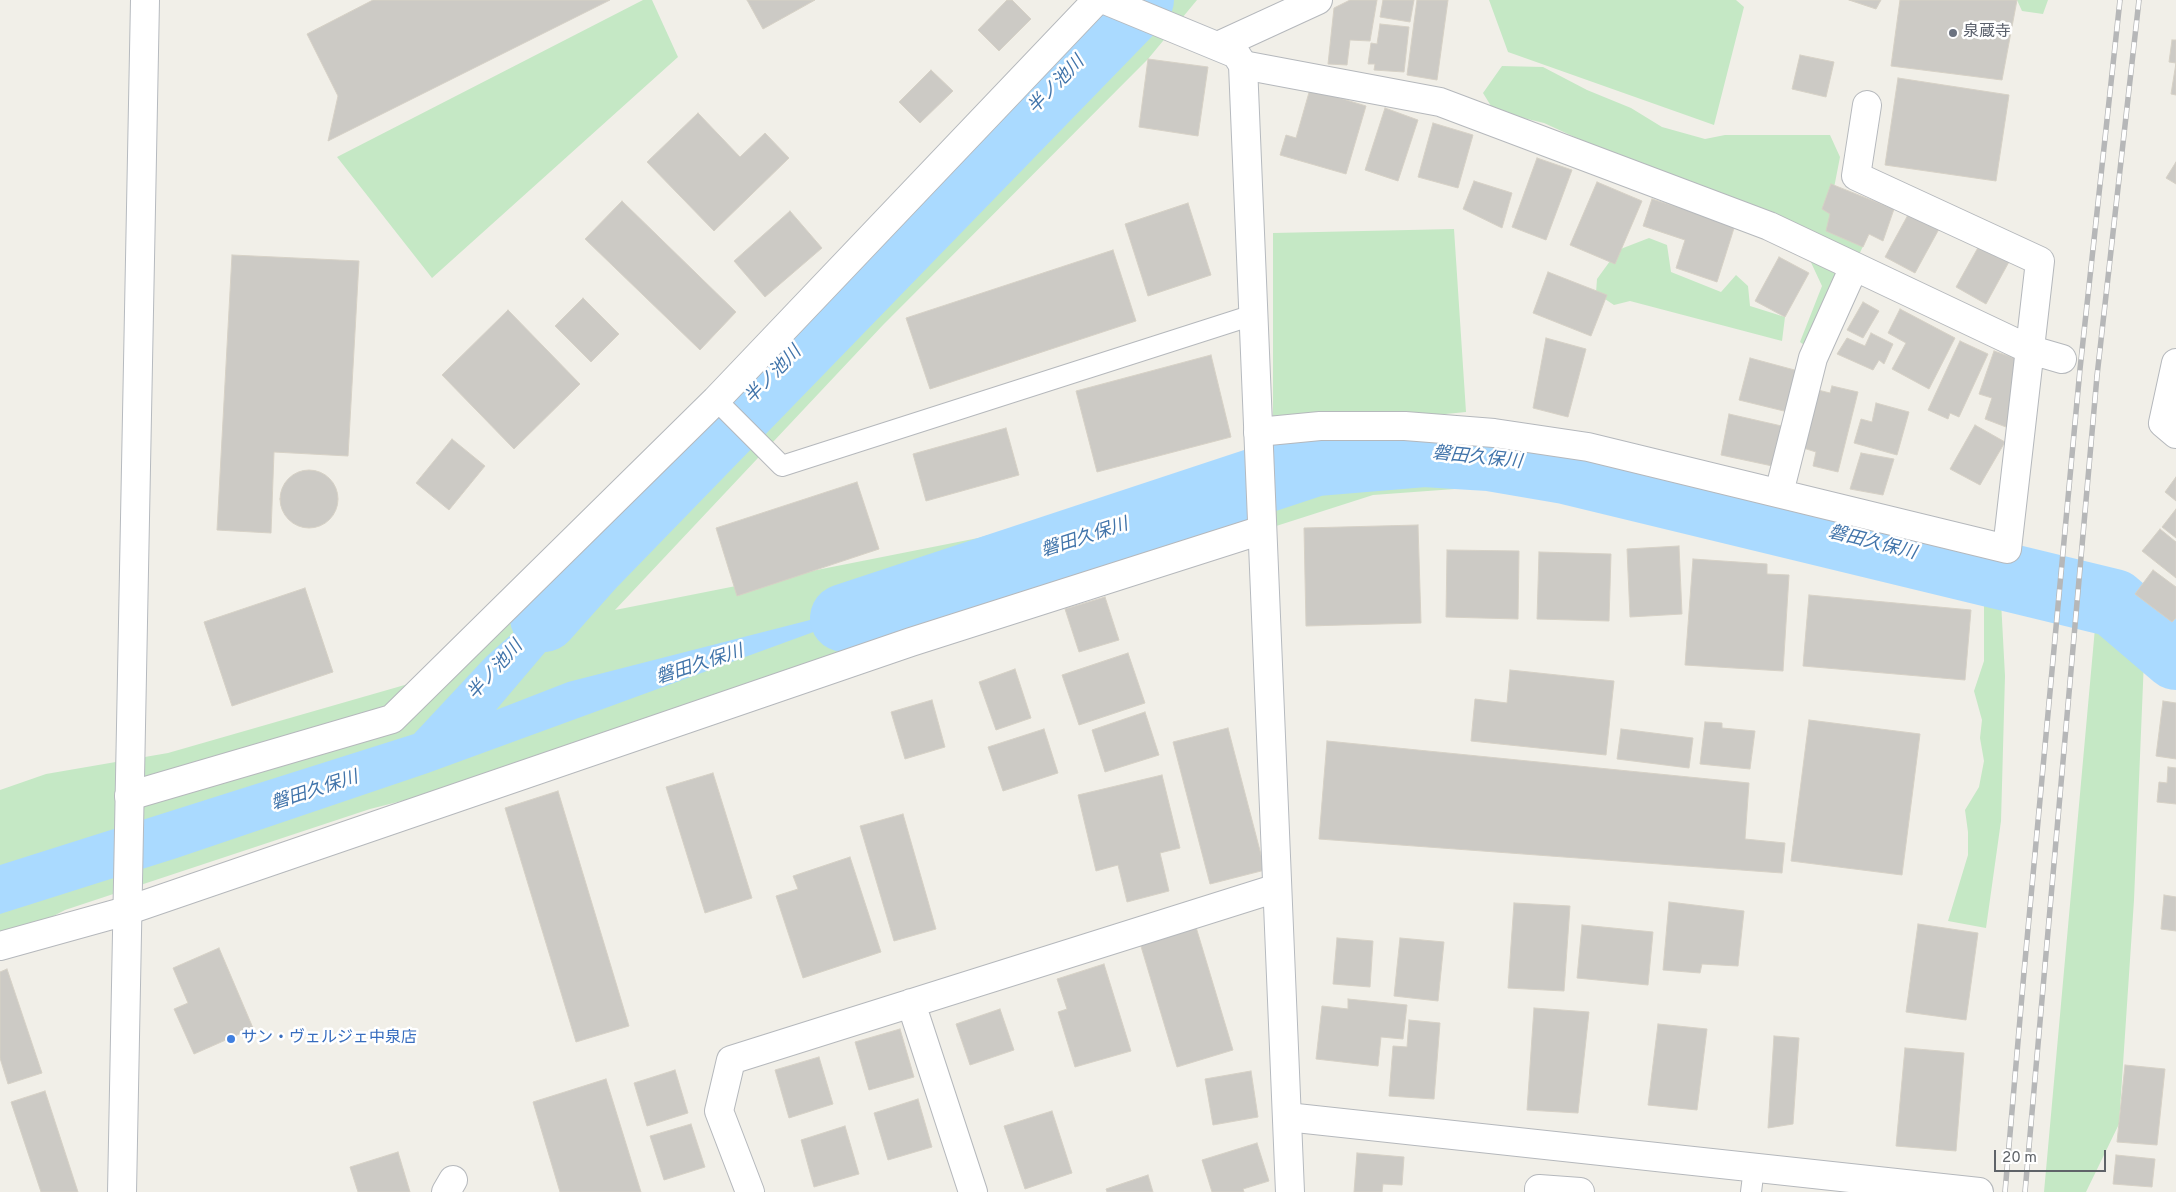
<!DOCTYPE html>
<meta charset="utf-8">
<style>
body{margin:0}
#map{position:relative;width:2176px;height:1192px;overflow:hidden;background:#f1efe8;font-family:Overpass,sans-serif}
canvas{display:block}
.scale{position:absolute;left:1994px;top:1150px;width:112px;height:22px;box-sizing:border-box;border:2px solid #5f6368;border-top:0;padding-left:6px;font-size:15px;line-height:18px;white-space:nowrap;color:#5f6368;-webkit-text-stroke:4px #fff;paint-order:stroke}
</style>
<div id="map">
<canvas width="2176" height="1192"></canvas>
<div class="scale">20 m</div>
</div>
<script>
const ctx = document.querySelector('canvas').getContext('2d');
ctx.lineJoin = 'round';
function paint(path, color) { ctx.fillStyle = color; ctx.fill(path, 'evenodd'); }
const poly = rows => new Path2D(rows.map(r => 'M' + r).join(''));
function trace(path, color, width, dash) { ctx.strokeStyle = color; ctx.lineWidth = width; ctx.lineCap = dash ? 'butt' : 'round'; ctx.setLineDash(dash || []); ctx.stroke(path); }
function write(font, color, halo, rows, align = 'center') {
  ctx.font = font + ' Overpass,"Noto Sans JP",sans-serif'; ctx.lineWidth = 5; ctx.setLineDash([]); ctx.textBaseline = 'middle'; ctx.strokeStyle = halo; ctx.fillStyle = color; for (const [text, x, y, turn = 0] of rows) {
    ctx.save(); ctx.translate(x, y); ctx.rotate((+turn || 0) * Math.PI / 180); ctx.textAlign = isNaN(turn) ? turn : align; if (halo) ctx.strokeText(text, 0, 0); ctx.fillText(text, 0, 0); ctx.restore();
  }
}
const green = poly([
 [643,0,652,0,678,57,432,278,337,157],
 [1106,0,1197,0,1148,59,883,325,615,610,978,538,1282,450,1405,426,1588,447,2007,549,2030,582,2042,573,2042,616,2001,601,2005,676,2001,821,1986,928,1948,921,1968,855,1968,832,1965,810,1979,787,1984,761,1980,738,1982,720,1974,691,1984,661,1984,596,1726,521,1523,484,1373,495,1067,593,575,757,370,809,65,910,0,944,0,790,46,774,168,753,436,676],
 [1489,0,1736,0,1744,7,1714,125,1508,52],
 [2017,0,2048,0,2043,14,2022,11],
 [1502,66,1543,67,1587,90,1631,108,1662,127,1705,139,1725,135,1830,135,1840,157,1833,193,1872,226,1815,353,1800,342,1822,286,1801,241,1544,123,1523,118,1491,106,1483,93],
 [1454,229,1466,412,1293,429,1273,416,1273,233],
 [1649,238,1667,245,1671,272,1721,292,1736,275,1748,286,1750,306,1785,317,1782,341,1630,301,1614,305,1596,293,1597,279,1618,250],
 [2095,628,2144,660,2134,900,2119,1124,2086,1192,2044,1192]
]);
const water = poly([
 [714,453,496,710,568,682,931,589,428,773,177,858,0,914,0,865,414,734,486,657]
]);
const river = poly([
 [544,618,593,563,1140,0],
 [844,618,1316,462,1424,453,1489,457,1565,470,2114,603,2176,656]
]);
const building = poly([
 [373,0,610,0,328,141,338,96,307,34,373,0],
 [747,0,815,0,763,29,747,0],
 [1007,0,1012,0,1031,19,999,51,978,30,1007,0],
 [1350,0,1377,0,1370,41,1350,40,1347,65,1328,64,1334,8,1350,0],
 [1383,0,1414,0,1410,22,1380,17,1383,0],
 [1417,0,1448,0,1437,80,1407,75,1417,0],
 [1849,0,1881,0,1876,9,1849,0],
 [1900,0,2017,0,2002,80,1891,66,1900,0],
 [1380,24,1409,27,1404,72,1374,70,1375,64,1368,64,1371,43,1377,44,1380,24],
 [2172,40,2176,40,2176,95,2171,94,2176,63,2169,62,2172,40],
 [1800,55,1834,62,1826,97,1792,89,1800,55],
 [1148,59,1208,67,1198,136,1139,127,1148,59],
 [931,70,953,91,920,123,899,102,931,70],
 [1898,78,2009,95,1996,181,1885,165,1898,78],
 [1310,89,1366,106,1346,174,1280,155,1286,135,1296,138,1310,89],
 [1385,108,1418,120,1398,181,1365,170,1385,108],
 [698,113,740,157,765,133,789,158,714,231,647,162,698,113],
 [1433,123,1473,135,1458,188,1418,177,1433,123],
 [1537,158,1572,170,1546,240,1512,227,1537,158],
 [2176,162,2176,184,2166,178,2176,162],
 [1474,181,1512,193,1502,228,1463,209,1474,181],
 [1597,182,1642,201,1615,264,1570,245,1597,182],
 [1831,184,1894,209,1883,241,1869,234,1863,247,1826,231,1830,214,1822,209,1831,184],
 [1652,199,1735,225,1717,282,1676,268,1685,240,1643,226,1652,199],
 [622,201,736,312,700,350,585,239,622,201],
 [1188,203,1211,275,1148,296,1125,224,1188,203],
 [790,211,822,248,765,297,734,261,790,211],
 [1909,213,1939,229,1915,273,1885,257,1909,213],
 [1980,244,2010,260,1986,304,1956,287,1980,244],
 [1113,250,1136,321,930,389,906,318,1113,250],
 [232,255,359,261,348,456,274,452,271,533,217,530,232,255],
 [1779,257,1809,273,1785,317,1755,301,1779,257],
 [1548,272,1607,295,1591,336,1533,313,1548,272],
 [583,298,619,334,591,362,555,326,583,298],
 [1863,302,1879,311,1863,338,1847,330,1863,302],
 [1900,309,1955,338,1929,389,1892,369,1906,343,1888,333,1900,309],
 [508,310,580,384,514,449,442,375,508,310],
 [1871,333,1893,344,1884,364,1879,360,1873,370,1837,354,1847,338,1865,346,1871,333],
 [1546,338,1586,349,1568,417,1533,408,1546,338],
 [1960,341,1988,354,1959,417,1950,413,1948,419,1928,410,1960,341],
 [1994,351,2023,361,2019,391,2006,427,1985,419,1992,398,1979,394,1994,351],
 [1211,355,1231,437,1097,472,1076,391,1211,355],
 [1750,358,1802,372,1792,413,1739,400,1750,358],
 [1832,386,1858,392,1838,472,1813,466,1816,452,1800,447,1814,389,1830,393,1832,386],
 [1876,403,1909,412,1897,455,1854,443,1861,419,1872,422,1876,403],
 [1729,414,1786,427,1777,467,1721,455,1729,414],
 [1975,425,2005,442,1980,485,1950,469,1975,425],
 [1006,428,1019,475,926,501,913,454,1006,428],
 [452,439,485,466,449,510,416,483,452,439],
 [1861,453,1894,459,1883,495,1850,489,1861,453],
 '280 499a29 29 0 1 1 58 0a29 29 0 1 1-58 0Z',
 [2176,477,2176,501,2165,492,2176,477],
 [857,482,879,549,737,596,716,528,857,482],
 [2176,509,2176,538,2162,527,2176,509],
 [1418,525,1421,623,1306,626,1304,528,1418,525],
 [2160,529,2176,542,2176,578,2142,551,2160,529],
 [1679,546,1682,614,1630,617,1627,549,1679,546],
 [1447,550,1519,551,1518,619,1446,617,1447,550],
 [1539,552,1611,554,1609,621,1537,619,1539,552],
 [1693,559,1767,564,1767,574,1789,575,1783,671,1685,665,1693,559],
 [2153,570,2176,587,2176,618,2172,622,2135,594,2153,570],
 [305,588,333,672,232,706,204,622,305,588],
 [1809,595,1971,610,1965,680,1803,666,1809,595],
 [1105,597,1119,640,1079,652,1065,609,1105,597],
 [1128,653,1145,703,1079,725,1062,675,1128,653],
 [1015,669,1031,718,996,730,979,682,1015,669],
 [1510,670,1614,681,1606,755,1471,741,1475,699,1507,703,1510,670],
 [932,700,945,747,905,759,891,712,932,700],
 [2163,701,2176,703,2176,759,2156,756,2163,701],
 [1145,712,1159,755,1105,772,1092,730,1145,712],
 [1809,720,1920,734,1902,875,1791,861,1809,720],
 [1705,722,1722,723,1722,728,1755,731,1750,769,1700,764,1705,722],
 [1228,728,1265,870,1210,884,1173,742,1228,728],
 [1044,729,1058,773,1003,791,988,747,1044,729],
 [1621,729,1693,738,1689,768,1617,759,1621,729],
 [1327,741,1749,783,1745,839,1785,843,1782,873,1319,839,1327,741],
 [2168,767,2176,768,2176,804,2157,802,2159,782,2167,783,2168,767],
 [713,773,752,898,705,913,666,787,713,773],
 [1162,775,1180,848,1160,853,1169,891,1127,902,1118,865,1096,871,1078,795,1162,775],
 [558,791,629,1026,576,1042,505,808,558,791],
 [903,814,936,929,894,941,860,826,903,814],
 [850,857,881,952,803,978,776,896,798,889,793,876,850,857],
 [2164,895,2176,897,2176,931,2161,929,2164,895],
 [1669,902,1744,911,1738,966,1702,964,1700,973,1663,970,1669,902],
 [1514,903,1570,906,1564,991,1508,988,1514,903],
 [1918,924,1978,933,1966,1020,1906,1012,1918,924],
 [1582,925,1653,932,1648,985,1577,978,1582,925],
 [1196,927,1233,1050,1177,1067,1140,943,1196,927],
 [1337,938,1373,941,1370,987,1333,984,1337,938],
 [1400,938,1444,942,1438,1001,1394,996,1400,938],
 [219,948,253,1028,194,1054,174,1009,188,1003,173,968,219,948],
 [1104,964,1131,1051,1075,1067,1058,1012,1067,1009,1057,979,1104,964],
 [7,969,42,1073,8,1084,0,1058,0,972,7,969],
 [1348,999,1407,1005,1403,1039,1381,1037,1378,1066,1316,1059,1322,1006,1348,1009,1348,999],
 [1534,1008,1589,1012,1578,1113,1527,1110,1534,1008],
 [1000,1009,1014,1050,970,1065,956,1024,1000,1009],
 [1409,1020,1440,1023,1434,1099,1389,1096,1393,1046,1407,1047,1409,1020],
 [1658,1024,1707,1029,1697,1110,1648,1105,1658,1024],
 [900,1029,914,1077,869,1090,855,1042,900,1029],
 [1774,1036,1799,1038,1793,1124,1768,1128,1774,1036],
 [1905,1048,1964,1053,1956,1151,1896,1146,1905,1048],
 [819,1057,833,1104,789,1118,775,1070,819,1057],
 [2125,1065,2165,1069,2157,1145,2117,1142,2125,1065],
 [675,1070,688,1113,647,1126,634,1083,675,1070],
 [1251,1071,1258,1117,1213,1125,1205,1079,1251,1071],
 [606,1079,641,1192,560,1192,533,1102,606,1079],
 [45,1091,78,1192,41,1192,11,1102,45,1091],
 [918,1099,932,1147,888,1160,874,1113,918,1099],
 [1052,1111,1072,1173,1025,1189,1004,1126,1052,1111],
 [691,1124,705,1167,664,1180,650,1136,691,1124],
 [845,1126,859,1174,814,1187,801,1140,845,1126],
 [1257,1143,1269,1181,1243,1189,1244,1192,1212,1192,1202,1160,1257,1143],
 [398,1152,410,1192,358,1192,350,1167,398,1152],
 [1357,1153,1404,1157,1402,1185,1383,1184,1382,1192,1354,1192,1357,1153],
 [2116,1155,2155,1159,2152,1187,2113,1184,2116,1155],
 [1148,1175,1153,1192,1107,1192,1106,1189,1148,1175]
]);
const lane = poly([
 [716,400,782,466,1253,315],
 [1751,1192,1754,1168]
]);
const street = poly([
 [1218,46,1318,0],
 [1243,65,1440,102,1769,226,2031,350,2062,359],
 [2176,363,2163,423,2176,434],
 [1258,432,1320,426,1405,426,1494,433,1588,447,2007,549,2040,261,1856,176,1867,105],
 [1779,493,1813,358,1854,267],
 [129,796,392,719,716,400,1097,0],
 [0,946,126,911,911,642,1262,530],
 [911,1003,973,1192],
 [1287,1117,1979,1192],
 [446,1192,453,1180],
 [750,1192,719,1111,731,1060,1277,888],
 [1539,1192,1539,1189,1580,1192]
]);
const secondary = poly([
 [1105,0,1236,54,1243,65,1290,1192],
 [122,1192,145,0]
]);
const rail = poly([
 [2005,1192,2024,972,2080,369,2120,0],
 [2025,1192,2097,376,2139,0]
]);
const markers = [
 [1953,33,5,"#6b7280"],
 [231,1039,5,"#3f7fe0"]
];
const worshipNames = [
 ["泉蔵寺",1963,33]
];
const shopNames = [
 ["サン・ヴェルジェ中泉店",241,1039]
];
const waterNames = [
 ["半ノ池川",1057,86,-46],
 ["半ノ池川",774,376,-46],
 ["磐田久保川",1477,459,6],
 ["磐田久保川",1085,539,-18],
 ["磐田久保川",1872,544,14],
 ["磐田久保川",700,666,-18],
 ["半ノ池川",496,671,-48],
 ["磐田久保川",315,792,-18]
];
paint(green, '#c5e8c5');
paint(water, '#aadaff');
trace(river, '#aadaff', 68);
paint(building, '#cccac5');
trace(building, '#d6d1c6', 1);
trace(lane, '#b5b8bc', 22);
trace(street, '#b5b8bc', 30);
trace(secondary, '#b6babf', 30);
trace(lane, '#fff', 20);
trace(street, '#fff', 28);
trace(secondary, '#fff', 28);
trace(rail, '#b6b7b8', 5.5);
trace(rail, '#fff', 4, [11]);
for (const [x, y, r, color] of markers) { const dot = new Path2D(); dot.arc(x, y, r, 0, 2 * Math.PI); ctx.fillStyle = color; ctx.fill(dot); trace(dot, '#fff', 2); }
write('16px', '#5b616d', '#fff', worshipNames, 'left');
write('16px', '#366cbe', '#fff', shopNames, 'left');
write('italic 18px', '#4174aa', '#fff', waterNames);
</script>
